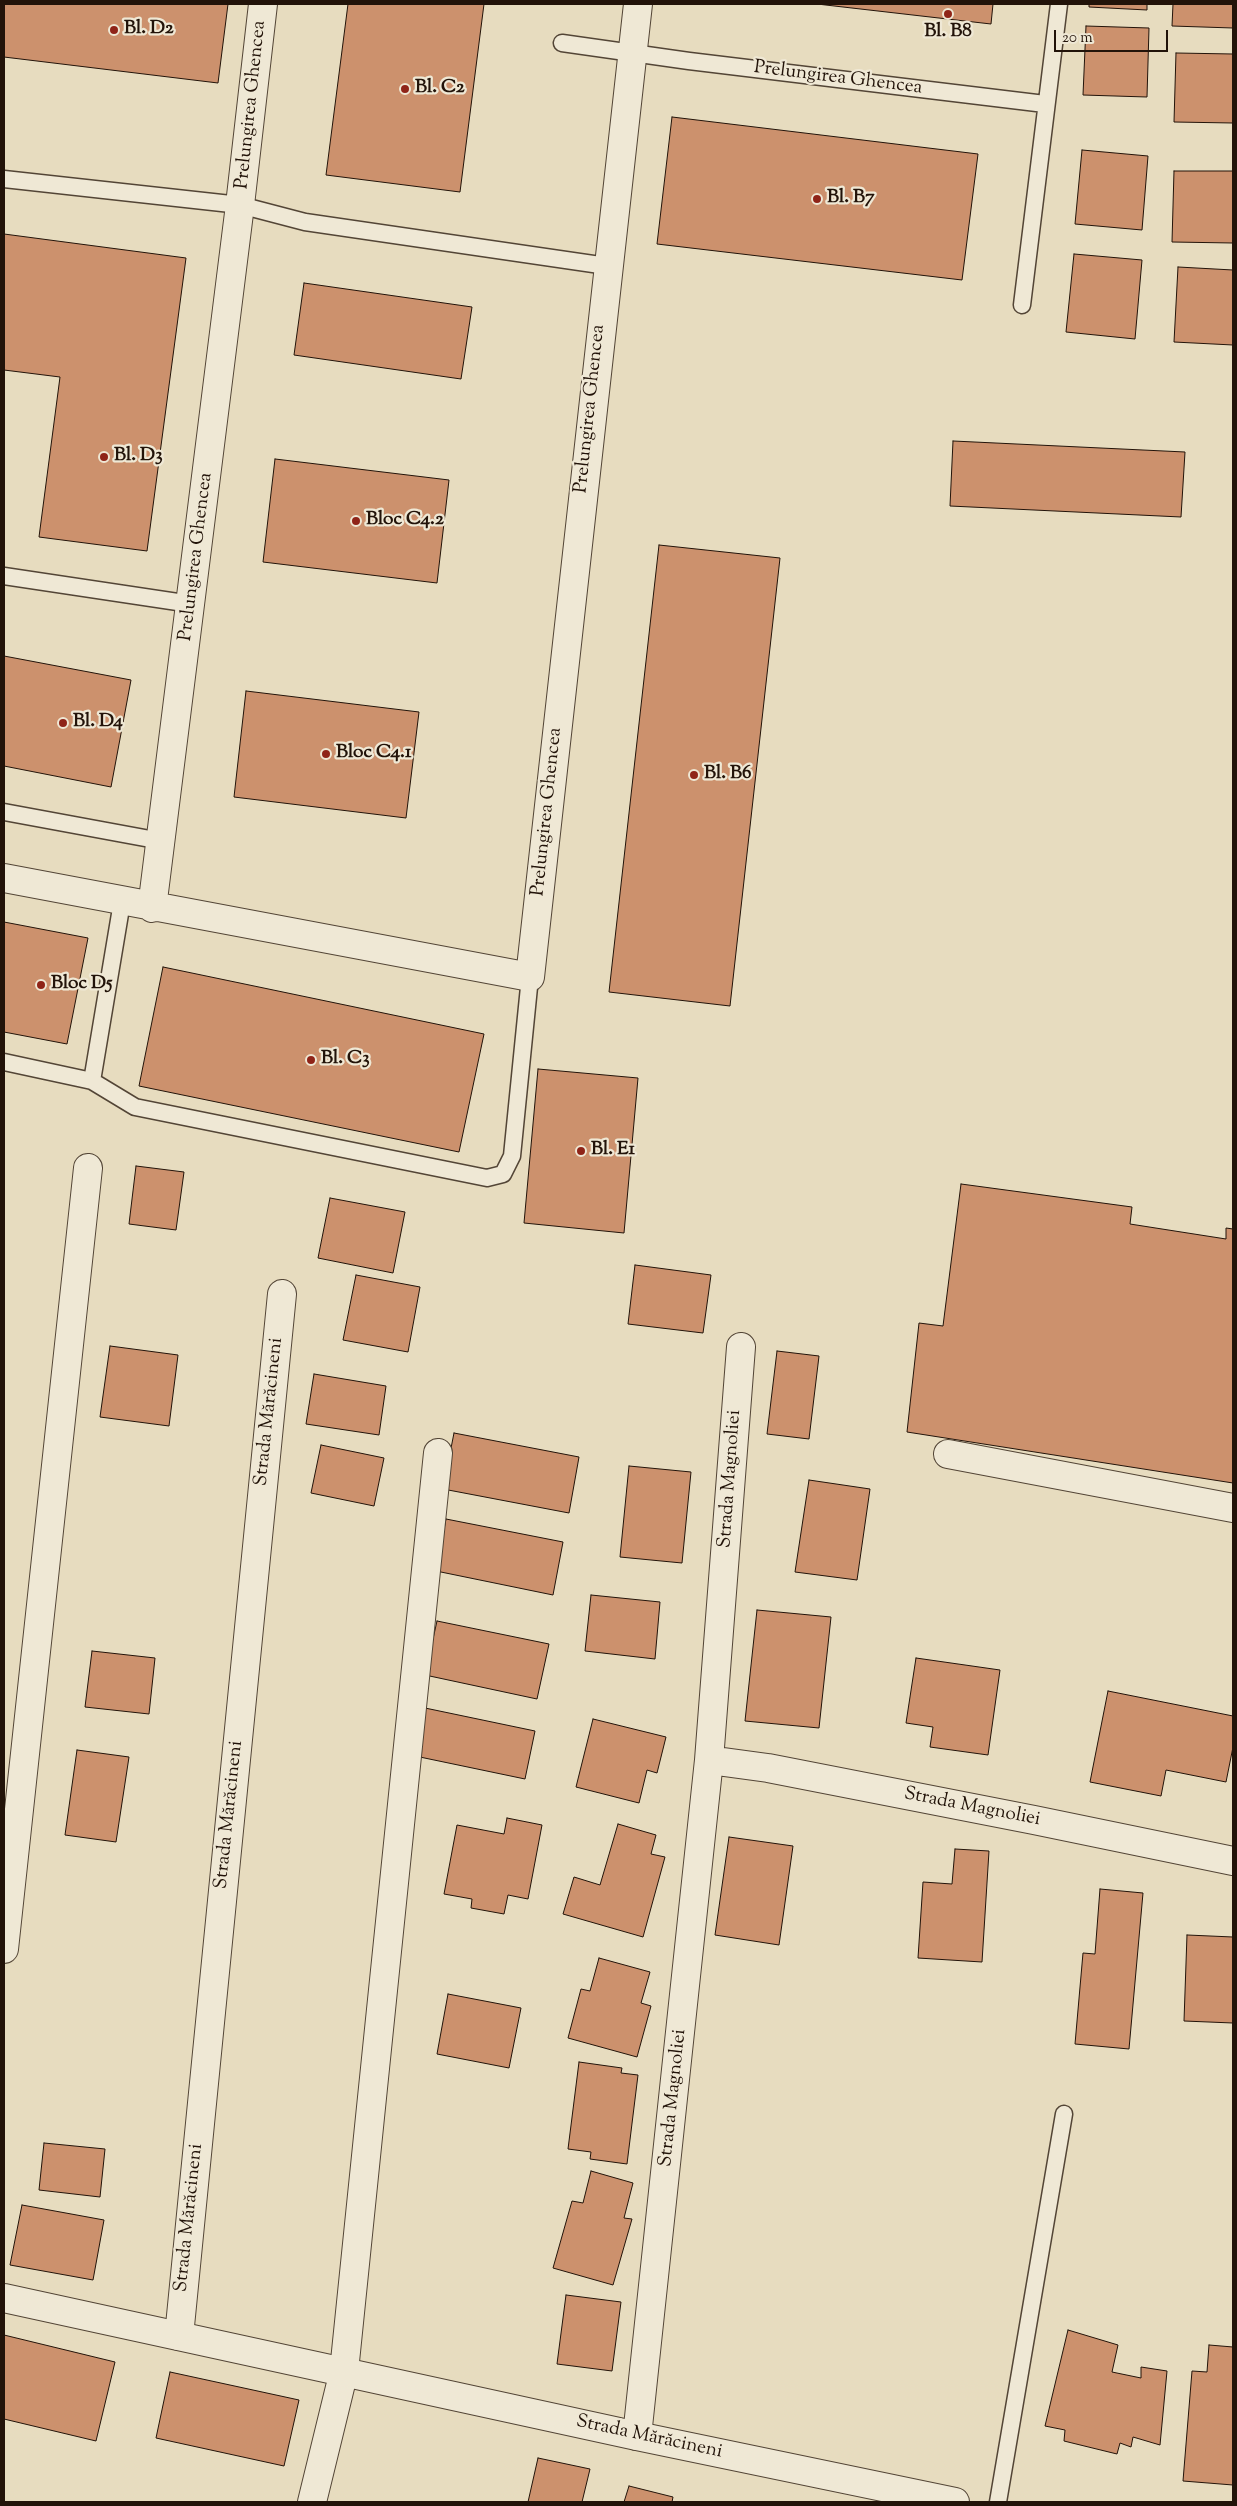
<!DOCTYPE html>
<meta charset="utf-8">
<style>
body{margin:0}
#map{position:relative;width:1237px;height:2506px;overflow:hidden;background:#e7dcbf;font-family:"Sorts Mill Goudy",serif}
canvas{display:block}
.frame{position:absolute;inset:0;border:5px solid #221309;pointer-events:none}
.scale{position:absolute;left:1054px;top:30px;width:114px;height:22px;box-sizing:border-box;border:2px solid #221309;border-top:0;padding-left:6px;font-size:15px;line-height:18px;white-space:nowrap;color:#221309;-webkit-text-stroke:4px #efe8d5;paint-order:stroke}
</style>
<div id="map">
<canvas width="1237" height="2506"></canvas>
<div class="frame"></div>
<div class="scale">20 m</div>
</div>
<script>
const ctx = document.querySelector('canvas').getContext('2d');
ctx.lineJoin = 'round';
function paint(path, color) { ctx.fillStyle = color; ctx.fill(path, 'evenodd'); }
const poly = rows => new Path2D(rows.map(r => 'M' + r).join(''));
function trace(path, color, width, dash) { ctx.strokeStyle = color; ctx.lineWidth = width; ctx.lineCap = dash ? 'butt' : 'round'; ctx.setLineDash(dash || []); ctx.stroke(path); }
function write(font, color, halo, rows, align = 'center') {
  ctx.font = font + ' "Sorts Mill Goudy",serif'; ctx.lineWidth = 4.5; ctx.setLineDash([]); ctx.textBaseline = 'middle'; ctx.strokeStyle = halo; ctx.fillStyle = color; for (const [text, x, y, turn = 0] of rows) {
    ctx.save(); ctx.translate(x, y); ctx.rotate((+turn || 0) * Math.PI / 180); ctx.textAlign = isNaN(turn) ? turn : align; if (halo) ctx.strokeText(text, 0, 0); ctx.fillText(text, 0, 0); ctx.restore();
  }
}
const building = poly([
 [4,4,228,4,218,83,4,57,4,4],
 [348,4,484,4,460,192,326,175,348,4],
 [817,4,993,4,991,24,817,4],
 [1089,4,1147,4,1147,10,1089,7,1089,4],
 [1173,4,1233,4,1233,28,1172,26,1173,4],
 [1086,26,1149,28,1147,97,1083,95,1086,26],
 [1176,53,1233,54,1233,123,1174,122,1176,53],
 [672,117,978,154,962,280,657,244,672,117],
 [1082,150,1148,156,1142,230,1075,224,1082,150],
 [1174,171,1233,171,1233,243,1172,242,1174,171],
 [4,234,186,258,147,551,39,537,60,377,4,370,4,234],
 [1074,254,1142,260,1135,339,1066,332,1074,254],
 [1178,267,1233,270,1233,345,1174,342,1178,267],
 [304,283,472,307,461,379,294,355,304,283],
 [953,441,1185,452,1181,517,950,506,953,441],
 [275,459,449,480,437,583,263,562,275,459],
 [659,545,780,558,730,1006,609,992,659,545],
 [4,656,131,680,111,787,4,766,4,656],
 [246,691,419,712,406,818,234,797,246,691],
 [4,922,88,938,67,1044,4,1032,4,922],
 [163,967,484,1034,459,1152,139,1086,163,967],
 [538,1069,638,1078,624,1233,524,1223,538,1069],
 [136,1166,184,1172,176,1230,129,1224,136,1166],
 [961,1184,1132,1207,1130,1224,1226,1239,1226,1228,1233,1229,1233,1483,907,1432,919,1323,943,1326,961,1184],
 [330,1198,405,1212,393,1273,318,1258,330,1198],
 [635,1265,711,1275,703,1333,628,1324,635,1265],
 [356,1275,420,1287,408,1352,343,1340,356,1275],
 [110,1346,178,1355,169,1426,100,1417,110,1346],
 [777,1351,819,1356,809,1439,767,1434,777,1351],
 [314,1374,386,1386,379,1435,306,1424,314,1374],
 [454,1433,579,1457,569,1513,443,1489,454,1433],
 [321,1445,384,1458,374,1506,311,1493,321,1445],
 [629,1466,691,1472,682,1563,620,1557,629,1466],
 [809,1480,870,1489,857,1580,795,1572,809,1480],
 [446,1519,563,1542,553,1595,436,1571,446,1519],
 [591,1595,660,1602,655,1659,585,1651,591,1595],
 [757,1610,831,1617,819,1728,745,1721,757,1610],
 [437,1621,549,1644,537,1699,425,1675,437,1621],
 [92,1651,155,1658,149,1714,85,1707,92,1651],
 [916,1658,1000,1670,988,1755,930,1747,933,1727,906,1723,916,1658],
 [1108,1691,1233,1716,1233,1747,1226,1782,1166,1770,1161,1796,1090,1782,1108,1691],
 [425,1708,535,1731,525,1779,415,1756,425,1708],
 [593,1719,666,1737,657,1773,647,1770,639,1803,576,1787,593,1719],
 [77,1750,129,1757,116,1842,65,1835,77,1750],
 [507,1818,542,1825,528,1899,508,1895,504,1914,471,1908,472,1899,444,1894,457,1825,504,1834,507,1818],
 [618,1824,656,1835,651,1854,665,1857,643,1937,563,1914,574,1877,600,1885,618,1824],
 [729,1837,793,1846,779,1945,715,1935,729,1837],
 [955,1849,989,1851,982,1962,918,1958,923,1882,952,1884,955,1849],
 [1100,1889,1143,1893,1129,2049,1075,2044,1083,1953,1095,1954,1100,1889],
 [1187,1935,1233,1937,1233,2023,1184,2021,1187,1935],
 [599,1958,650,1972,641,2003,651,2006,637,2057,568,2038,581,1989,590,1991,599,1958],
 [448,1994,521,2008,509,2068,437,2054,448,1994],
 [579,2062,622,2068,621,2073,638,2075,627,2164,590,2159,591,2152,568,2149,579,2062],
 [44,2143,105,2149,100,2197,39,2190,44,2143],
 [591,2171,633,2183,624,2218,632,2219,613,2285,553,2268,572,2201,583,2203,591,2171],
 [22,2205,104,2220,93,2280,10,2265,22,2205],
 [566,2295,621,2302,612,2371,557,2364,566,2295],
 [1068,2330,1118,2345,1112,2372,1141,2378,1141,2367,1167,2371,1160,2445,1133,2437,1131,2447,1120,2443,1117,2454,1064,2441,1065,2430,1045,2426,1068,2330],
 [4,2335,115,2362,96,2441,4,2419,4,2335],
 [1209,2345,1233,2347,1233,2485,1183,2481,1192,2371,1207,2372,1209,2345],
 [170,2372,299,2400,284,2466,156,2438,170,2372],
 [538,2458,590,2469,582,2502,528,2502,538,2458],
 [629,2486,673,2497,672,2502,624,2502,629,2486]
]);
const service = poly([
 [562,43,689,61,1045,104],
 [4,179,240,205,305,222,607,266],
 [1022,305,1059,4],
 [4,576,191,604],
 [4,812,161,841],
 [4,1062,92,1081,135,1107,487,1178,503,1174,512,1156,530,977],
 [92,1081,122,902],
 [998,2502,1064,2114]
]);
const minor = poly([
 [4,878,530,977,638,4],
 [152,908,240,205,263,4],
 [948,1454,1233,1508],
 [709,1760,768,1768,1034,1820,1233,1861],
 [4,1949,88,1168],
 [179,2336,282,1294],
 [637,2436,709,1760,741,1347],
 [312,2502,344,2371,438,1453]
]);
const tertiary = poly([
 [4,2298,637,2436,955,2502]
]);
const markers = [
 [948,14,5,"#8f2418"],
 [114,30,5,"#8f2418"],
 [405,89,5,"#8f2418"],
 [817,199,5,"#8f2418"],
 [104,457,5,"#8f2418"],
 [356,521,5,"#8f2418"],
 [63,723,5,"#8f2418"],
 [326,754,5,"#8f2418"],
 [694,775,5,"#8f2418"],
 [41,985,5,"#8f2418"],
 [311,1060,5,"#8f2418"],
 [581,1151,5,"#8f2418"]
];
const poiNames = [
 ["Bl. D2",124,30],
 ["Bl. B8",948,33,"center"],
 ["Bl. C2",415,89],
 ["Bl. B7",827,199],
 ["Bl. D3",114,457],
 ["Bloc C4.2",366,521],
 ["Bl. D4",73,723],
 ["Bloc C4.1",336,754],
 ["Bl. B6",704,775],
 ["Bloc D5",51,985],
 ["Bl. C3",321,1060],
 ["Bl. E1",591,1151]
];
const streetNames = [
 ["Prelungirea Ghencea",838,79,7],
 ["Prelungirea Ghencea",252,105,-84],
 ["Prelungirea Ghencea",591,409,-84],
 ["Prelungirea Ghencea",197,557,-83],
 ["Prelungirea Ghencea",548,812,-84],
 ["Strada Mărăcineni",270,1412,-84],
 ["Strada Magnoliei",731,1479,-86],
 ["Strada Magnoliei",972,1808,11],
 ["Strada Mărăcineni",230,1815,-84],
 ["Strada Magnoliei",674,2098,-84],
 ["Strada Mărăcineni",190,2218,-84],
 ["Strada Mărăcineni",649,2438,12]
];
paint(building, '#cc916d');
trace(building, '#221309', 1);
trace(service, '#534536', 19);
trace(minor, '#534536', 30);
trace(tertiary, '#534536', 30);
trace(service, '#efe8d5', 16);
trace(minor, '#efe8d5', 28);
trace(tertiary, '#efe8d5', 28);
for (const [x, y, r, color] of markers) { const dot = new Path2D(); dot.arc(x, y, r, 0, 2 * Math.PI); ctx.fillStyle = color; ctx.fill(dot); trace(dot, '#efe8d5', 2); }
write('bold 19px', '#221309', '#efe8d5', poiNames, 'left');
write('19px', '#221309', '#efe8d5', streetNames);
</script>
